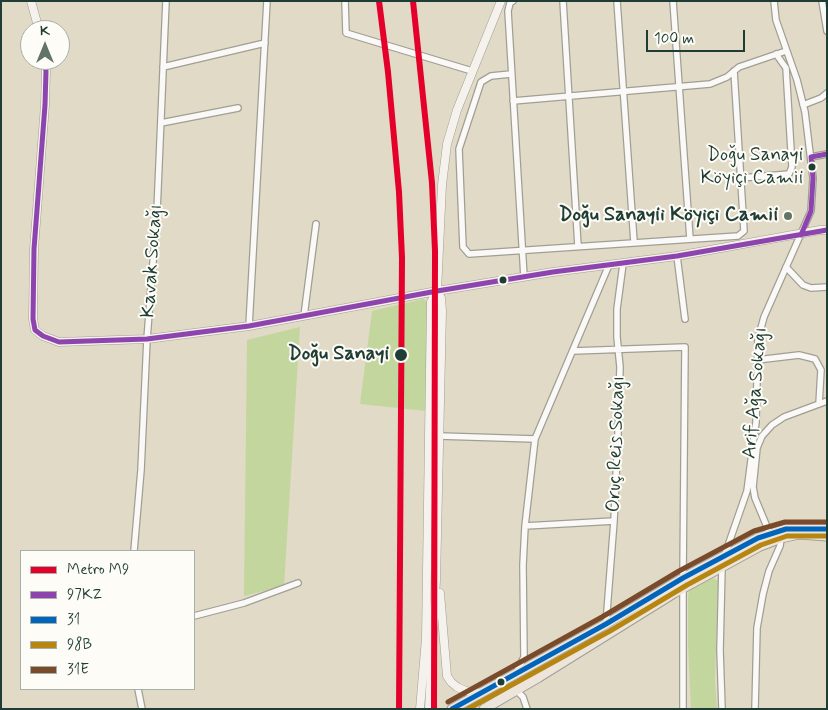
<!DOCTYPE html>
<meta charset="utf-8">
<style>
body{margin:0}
#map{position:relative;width:828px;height:710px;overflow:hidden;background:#e1dac7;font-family:Mynerve,sans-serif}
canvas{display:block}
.frame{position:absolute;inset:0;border:2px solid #1f3d34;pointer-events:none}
.legend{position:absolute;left:20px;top:550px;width:175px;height:140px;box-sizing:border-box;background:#fdfcf7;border:1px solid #a4b0a9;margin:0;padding:6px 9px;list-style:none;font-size:15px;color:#1f3d34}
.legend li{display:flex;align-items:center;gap:10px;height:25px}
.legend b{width:25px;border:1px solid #a4b0a9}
.north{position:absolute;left:20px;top:20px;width:50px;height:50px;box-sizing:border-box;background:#fdfcf7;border:1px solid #a4b0a9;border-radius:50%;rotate:0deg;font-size:14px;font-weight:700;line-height:20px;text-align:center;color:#1f3d34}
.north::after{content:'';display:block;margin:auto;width:18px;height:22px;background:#637467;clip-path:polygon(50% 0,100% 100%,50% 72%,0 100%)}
.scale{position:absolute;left:646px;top:30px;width:99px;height:22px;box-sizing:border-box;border:2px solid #1f3d34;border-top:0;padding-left:6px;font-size:15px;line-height:18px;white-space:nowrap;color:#1f3d34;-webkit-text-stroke:4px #fdfcf7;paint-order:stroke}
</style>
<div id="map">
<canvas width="828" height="710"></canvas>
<div class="frame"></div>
<ul class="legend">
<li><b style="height:6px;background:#e4002b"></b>Metro M9</li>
<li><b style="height:6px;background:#8e44ad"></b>97KZ</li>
<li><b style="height:6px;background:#0065bd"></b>31</li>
<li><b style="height:6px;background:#b68610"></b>98B</li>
<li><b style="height:6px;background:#7a4b2a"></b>31E</li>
</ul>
<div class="north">K</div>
<div class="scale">100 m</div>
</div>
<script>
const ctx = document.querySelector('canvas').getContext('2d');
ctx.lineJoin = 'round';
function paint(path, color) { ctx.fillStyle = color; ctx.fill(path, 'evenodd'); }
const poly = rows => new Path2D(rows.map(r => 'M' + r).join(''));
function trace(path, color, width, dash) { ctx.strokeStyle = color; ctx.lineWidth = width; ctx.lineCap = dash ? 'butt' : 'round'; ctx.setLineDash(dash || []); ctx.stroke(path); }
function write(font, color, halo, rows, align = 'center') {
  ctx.font = font + ' Mynerve,sans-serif'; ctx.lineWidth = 4; ctx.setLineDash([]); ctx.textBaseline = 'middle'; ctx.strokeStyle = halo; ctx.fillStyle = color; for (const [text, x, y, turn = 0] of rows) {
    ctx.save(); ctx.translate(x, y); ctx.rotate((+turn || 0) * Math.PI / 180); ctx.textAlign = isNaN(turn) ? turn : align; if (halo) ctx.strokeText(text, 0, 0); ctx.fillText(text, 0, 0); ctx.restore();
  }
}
const green = poly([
 [423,299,429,303,430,310,426,411,360,404,372,311],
 [300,327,284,586,244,596,247,340],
 [713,578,718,581,715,679,717,709,691,709,688,645,688,596,689,590,695,586]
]);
const street = poly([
 [345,1,346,33,472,71],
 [513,1,510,3,508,11,524,277],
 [563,1,578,246],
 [617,1,634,242],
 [673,1,690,239],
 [822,1,827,31],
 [163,67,265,43],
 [511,74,491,76,481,82,459,149,463,247,469,254,738,236,744,231,734,71],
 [513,101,710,84,727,77,739,67,786,51],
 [803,105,821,98,827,93],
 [161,123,238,108],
 [811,157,827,154],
 [741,178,789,174,792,167,786,68,776,54],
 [677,256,685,319],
 [786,267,803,285,811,288,827,287],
 [304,316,316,224],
 [249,326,267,1],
 [573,351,685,347,683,578],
 [757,360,799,355,815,359,821,370,819,404],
 [439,436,535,439],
 [525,526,614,521],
 [770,534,755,498,753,487,757,448,762,436,772,425,784,417,827,401],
 [134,551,141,470,147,339,157,211,166,1],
 [724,557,747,491,756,422,758,339,764,317,811,211,813,178,805,112,797,80,776,20,774,1],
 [194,616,244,603,298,583],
 [606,624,614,521,618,433,620,367,617,337,617,309,623,264],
 [516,673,524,657,523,565,525,526,535,439,609,265],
 [138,689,142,709],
 [516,690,523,697,527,709],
 [683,709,683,588],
 [722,709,720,650,722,567],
 [755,709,757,628,763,594,769,571,780,546,781,538]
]);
const secondary = poly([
 [31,1,39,30],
 [44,60,46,71,45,105,34,249,33,319,35,330,43,336,59,342,147,339,249,326,437,291,553,272,677,256,820,230,827,230],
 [440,593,447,676,451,682,457,687,466,691,481,693],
 [420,709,426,638,431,302,437,291,442,185,447,144,457,110,501,1],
 [429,709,436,580,442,311,441,298,437,291]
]);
const primary = poly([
 [452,709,606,624,683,578,758,538,786,529,827,529],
 [484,709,539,677,674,593,760,546,781,538,799,534,827,536]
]);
const bus1 = poly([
 [44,60,46,71,45,105,34,249,33,319,35,330,43,336,59,342,147,339,249,326,437,291,553,272,677,256,827,230],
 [801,235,811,211,813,178,811,157,827,154]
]);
const bus2 = poly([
 [452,709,606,624,683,578,758,538,786,529,827,529]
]);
const bus3 = poly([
 [468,709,610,631,687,585,761,545,787,536,827,536]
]);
const bus4 = poly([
 [448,702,602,617,679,571,754,531,785,522,827,522]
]);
const metro1 = poly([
 [379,1,388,72,399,192,402,258,399,709],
 [413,1,432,183,435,251,434,709]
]);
const markers = [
 [812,167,4.5,"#1f3d34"],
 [788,216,5,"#637467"],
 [503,280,4.5,"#1f3d34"],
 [401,355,7,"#1f3d34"],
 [501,682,4.5,"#1f3d34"]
];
const busNames = [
 ["Doğu Sanayi",803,156],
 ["Köyiçi Camii",803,179]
];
const poiNames = [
 ["Doğu Sanayii Köyiçi Camii",778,216]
];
const streetNames = [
 ["Kavak Sokağı",153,261,-86],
 ["Arif Ağa Sokağı",756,393,-85],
 ["Oruç Reis Sokağı",617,444,-88]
];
const stopNames = [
 ["Doğu Sanayi",389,355]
];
paint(green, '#c3d69e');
trace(street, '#a09f94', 8);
trace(secondary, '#a09f94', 9);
trace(primary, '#a09f94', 11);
trace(street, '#faf9f7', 5.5);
trace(secondary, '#f5f1ec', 8);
trace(primary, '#ede4db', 9);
trace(bus1, '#8e44ad', 5);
trace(bus2, '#0065bd', 5);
trace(bus3, '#b68610', 5);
trace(bus4, '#7a4b2a', 5);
trace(metro1, '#e4002b', 6);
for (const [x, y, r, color] of markers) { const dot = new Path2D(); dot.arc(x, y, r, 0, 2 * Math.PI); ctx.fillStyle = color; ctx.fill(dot); trace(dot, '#fdfcf7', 2); }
write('19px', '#1f3d34', '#fdfcf7', busNames, 'right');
write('bold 20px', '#1f3d34', '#fdfcf7', poiNames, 'right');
write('20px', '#1f3d34', '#fdfcf7', streetNames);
write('bold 20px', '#1f3d34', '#fdfcf7', stopNames, 'right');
</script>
